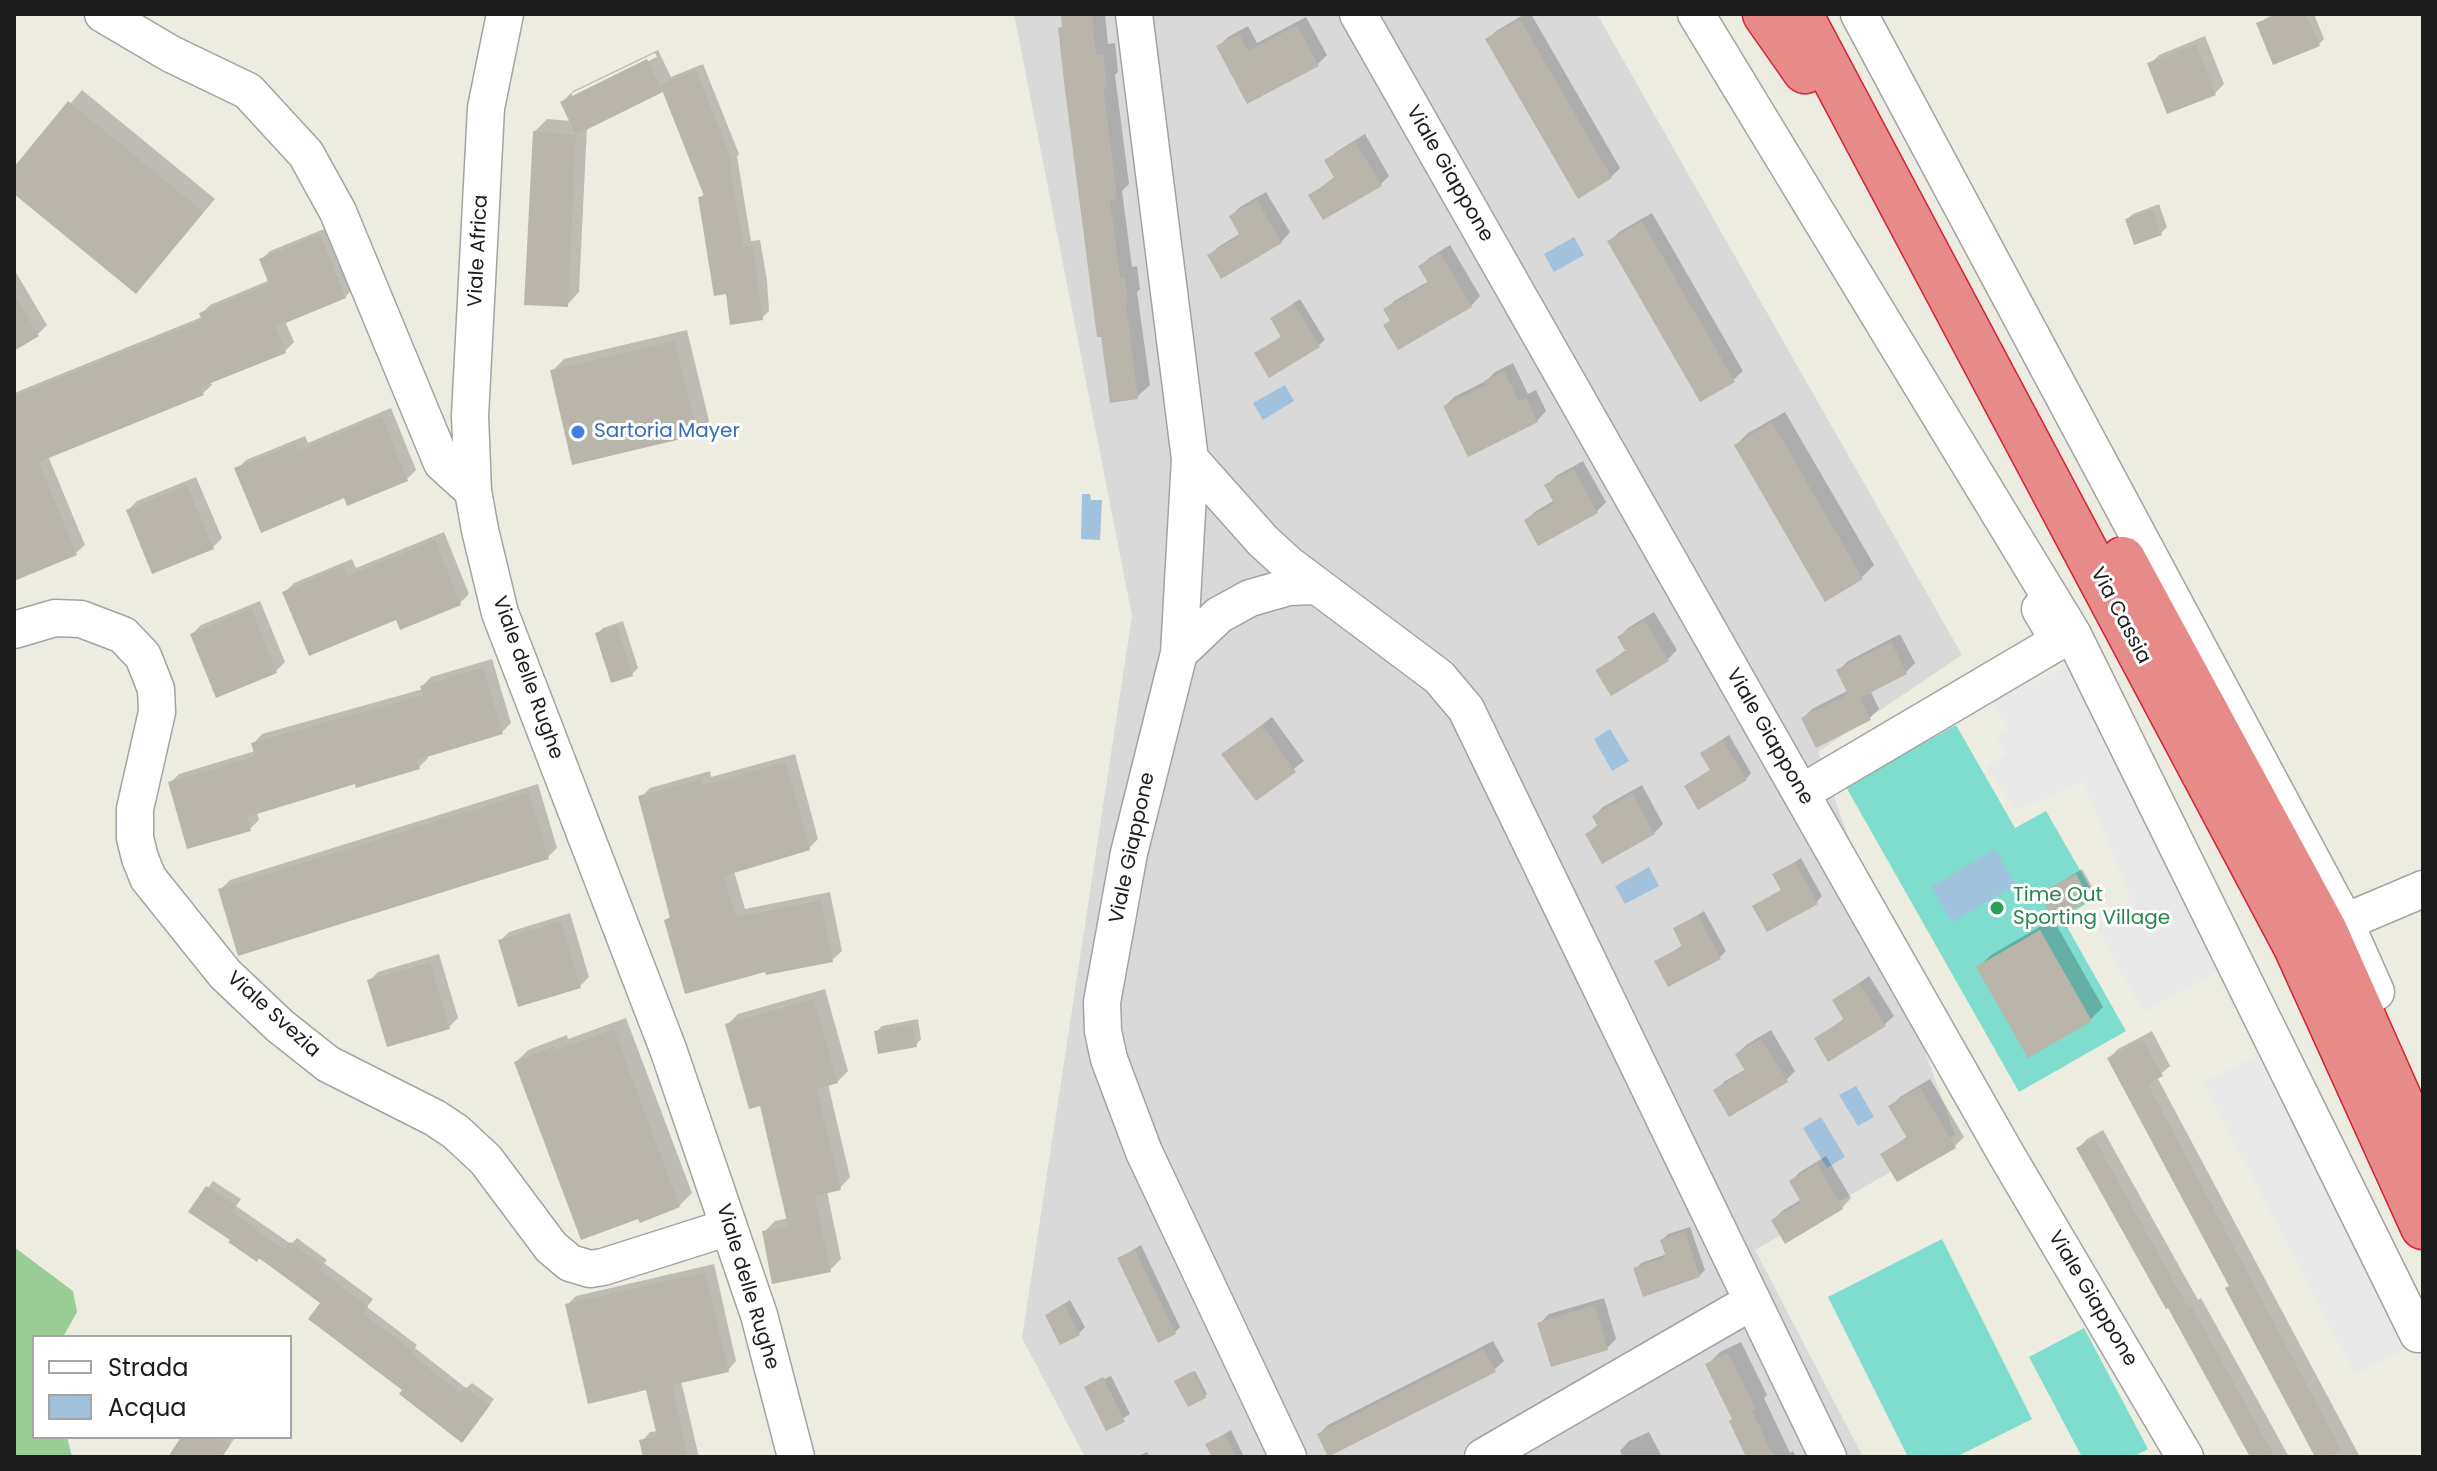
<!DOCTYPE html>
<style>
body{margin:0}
#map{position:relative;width:2437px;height:1471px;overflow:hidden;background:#edece1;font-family:Poppins,sans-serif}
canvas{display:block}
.frame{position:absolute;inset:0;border:16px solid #1c1c1c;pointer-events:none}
.legend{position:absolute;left:32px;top:1335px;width:260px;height:104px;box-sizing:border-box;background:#fff;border:2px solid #a4a4a4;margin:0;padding:10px 14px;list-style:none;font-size:24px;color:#1c1c1c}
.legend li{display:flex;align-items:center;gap:16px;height:40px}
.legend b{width:40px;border:2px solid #a4a4a4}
</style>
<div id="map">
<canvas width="2437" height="1471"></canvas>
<div class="frame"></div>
<ul class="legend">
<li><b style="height:10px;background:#fff"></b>Strada</li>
<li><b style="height:22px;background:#a1c2dc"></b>Acqua</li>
</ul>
</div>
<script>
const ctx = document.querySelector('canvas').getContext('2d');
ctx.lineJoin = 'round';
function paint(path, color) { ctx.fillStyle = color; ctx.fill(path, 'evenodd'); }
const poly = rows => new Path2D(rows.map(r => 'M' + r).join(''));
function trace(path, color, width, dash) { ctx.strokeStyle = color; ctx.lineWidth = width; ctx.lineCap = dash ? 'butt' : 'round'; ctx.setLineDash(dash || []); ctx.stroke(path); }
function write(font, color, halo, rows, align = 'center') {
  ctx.font = font + ' Poppins,sans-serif'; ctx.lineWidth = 6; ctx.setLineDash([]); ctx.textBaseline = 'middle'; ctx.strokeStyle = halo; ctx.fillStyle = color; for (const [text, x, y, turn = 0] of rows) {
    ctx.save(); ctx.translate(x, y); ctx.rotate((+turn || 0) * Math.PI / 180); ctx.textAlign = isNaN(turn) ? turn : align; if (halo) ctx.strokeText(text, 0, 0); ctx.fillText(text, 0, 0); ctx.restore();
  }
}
const residential = poly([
 [1014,14,1597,14,1962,655,1818,752,1955,1135,1755,1250,1863,1457,1085,1457,1022,1338,1132,616]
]);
const forest = poly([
 [14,1247,73,1291,77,1312,63,1337,34,1337,34,1437,67,1437,72,1457,14,1457]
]);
const pitch = poly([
 [1956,725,2015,828,2046,811,2096,898,2062,918,2126,1031,2019,1092,1846,787],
 [1942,1239,2032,1419,1956,1457,1908,1457,1828,1297],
 [2084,1328,2148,1449,2133,1457,2082,1457,2029,1357]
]);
const parking = poly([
 [2071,664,2227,966,2143,1013,2097,927,2131,898,2083,782,2015,811,1987,766,2007,755,1996,735,2009,730,1991,701],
 [2271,1049,2417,1343,2355,1374,2203,1083]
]);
const water = poly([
 [1574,237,1584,255,1554,272,1544,254],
 [1285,385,1294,401,1263,420,1253,403],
 [1082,494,1090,494,1091,500,1102,500,1100,540,1081,539],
 [1610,729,1629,761,1612,771,1594,739],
 [1995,849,2016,885,1952,922,1931,887],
 [1649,867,1659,886,1625,904,1615,886],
 [1856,1086,1874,1117,1858,1126,1839,1095],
 [1821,1117,1845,1157,1827,1168,1803,1128]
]);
const shadow = poly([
 [1063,14,1105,14,1108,44,1115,43,1118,72,1115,75,1129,184,1122,191,1132,267,1137,266,1140,289,1137,292,1150,385,1137,397,1060,28,1064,25],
 [1525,14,1531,14,1620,168,1611,177,1487,40,1496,31],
 [2273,14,2314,14,2324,39,2319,44,2258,24],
 [1306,17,1327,55,1318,64,1219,46,1228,37,1248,26,1257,43],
 [2205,36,2224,84,2215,93,2150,64,2159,55],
 [658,50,671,77,703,64,739,154,737,156,751,241,760,240,767,280,769,311,762,318,727,292,700,198,705,193,664,90,587,127,579,292,567,305,534,132,547,119,572,121,562,102,573,91],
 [655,53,657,57,572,98,572,93],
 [82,90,215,199,136,291,14,191,14,170],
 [1365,134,1389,176,1380,185,1311,195,1336,176,1327,161,1336,152],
 [1266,192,1290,232,1281,242,1209,256,1218,247,1241,233,1231,216,1240,207],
 [2159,204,2167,227,2161,233,2127,219,2133,214],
 [1652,213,1743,371,1733,380,1610,241,1619,232],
 [329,227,354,288,345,297,285,321,294,342,285,351,210,382,212,385,203,393,48,456,85,545,76,553,14,570,14,393,202,317,201,314,210,305,270,280,262,259,270,251],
 [1450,245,1480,296,1471,306,1391,320,1385,310,1394,301,1429,281,1420,267,1429,258],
 [14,269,47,325,38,334,14,349],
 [1300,299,1325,340,1319,345,1257,354,1283,335,1272,318],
 [687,330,709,421,697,433,552,371,564,359],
 [1513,363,1528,394,1536,390,1546,411,1537,421,1445,406,1454,397,1486,381,1495,372],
 [391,408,416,470,407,479,345,496,237,469,246,460,305,436,308,443],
 [1785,412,1874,565,1862,577,1736,445,1748,433],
 [1583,461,1606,502,1597,511,1526,520,1536,511,1555,500,1547,485,1556,476],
 [196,477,222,538,212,548,128,510,137,501],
 [444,532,469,594,460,603,397,617,285,592,294,583,352,559,356,568],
 [260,601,285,662,276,671,192,634,201,625],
 [1654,612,1677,650,1668,659,1598,670,1626,650,1619,637,1628,628],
 [623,621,638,668,632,674,597,634,603,628],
 [1900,634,1915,663,1906,672,1870,690,1879,709,1870,718,1817,745,1803,718,1812,709,1849,690,1839,670,1848,661],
 [492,659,511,723,502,732,427,755,428,758,419,767,357,782,257,812,259,820,250,829,170,783,179,774,255,751,253,744,262,734,423,689,422,686,431,677],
 [1272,717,1304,761,1256,798,1224,754],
 [1729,735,1751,773,1746,779,1686,786,1712,769,1702,753],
 [795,754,818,839,809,848,734,871,745,909,830,892,842,951,832,960,666,920,671,916,641,797,650,788,710,771,711,777],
 [538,784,557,848,548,857,220,890,230,880],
 [1642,785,1663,824,1654,833,1587,834,1599,824,1594,816,1603,807],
 [1801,858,1822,896,1817,902,1755,906,1783,889,1775,875],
 [2082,869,2095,892,2089,898,2042,894],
 [1704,911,1726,951,1720,957,1657,962,1683,945,1675,929],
 [570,913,589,977,580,986,500,941,509,932],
 [2053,919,2103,1007,2091,1019,2029,1055,1978,968,1991,955],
 [439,954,458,1018,449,1027,369,981,378,972],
 [1869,976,1894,1016,1884,1025,1816,1039,1845,1018,1834,1001],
 [825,989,848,1071,837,1082,828,1084,850,1177,840,1188,827,1191,841,1259,830,1270,764,1232,775,1221,789,1218,761,1103,727,1025,738,1014],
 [626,1018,692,1193,679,1206,516,1062,528,1050,567,1035,568,1039],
 [918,1019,921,1039,916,1045,876,1032,882,1026],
 [1771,1030,1795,1071,1786,1080,1716,1091,1725,1081,1746,1069,1737,1054,1746,1045],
 [2152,1031,2170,1066,2157,1077,2360,1457,2322,1457,2109,1058,2118,1049],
 [1930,1079,1964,1137,1955,1146,1883,1154,1908,1136,1891,1106,1900,1097],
 [2103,1130,2198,1300,2201,1298,2289,1457,2252,1457,2078,1148,2087,1139],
 [1826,1156,1851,1198,1842,1208,1773,1220,1782,1211,1802,1199,1791,1181,1800,1172],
 [213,1181,241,1199,236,1206,291,1244,297,1238,327,1260,324,1263,373,1299,367,1307,417,1345,415,1348,466,1388,472,1383,494,1399,468,1435,405,1390,323,1302,191,1212],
 [1690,1227,1705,1270,1699,1276,1636,1269,1641,1263,1667,1254,1662,1240,1668,1234],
 [1141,1245,1180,1327,1174,1333,1120,1258],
 [714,1264,736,1361,728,1370,681,1381,699,1457,645,1457,642,1441,650,1432,658,1431,648,1387,567,1305,576,1296],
 [1604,1298,1616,1339,1607,1348,1539,1324,1549,1314],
 [1070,1300,1085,1327,1079,1333,1047,1315],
 [1493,1341,1504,1361,1494,1370,1319,1434,1328,1425],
 [1741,1342,1767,1395,1764,1398,1790,1453,1793,1451,1796,1457,1749,1457,1734,1418,1708,1364,1720,1352],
 [1195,1371,1207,1394,1205,1396,1179,1379],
 [1111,1376,1130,1414,1107,1428,1086,1387],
 [1231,1430,1244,1457,1214,1457,1208,1444],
 [1649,1432,1662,1457,1623,1457,1620,1451,1629,1441],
 [184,1437,232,1437,234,1439,222,1457,170,1457],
 [1147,1452,1150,1457,1137,1457]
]);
const building = poly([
 [1061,14,1092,14,1096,55,1103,54,1107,86,1103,87,1117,199,1110,200,1120,278,1125,277,1128,304,1126,304,1138,399,1110,403,1101,337,1097,337,1064,82,1058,28,1062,27],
 [2278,14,2306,14,2320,46,2273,65,2256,23],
 [1520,19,1612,178,1578,199,1485,39],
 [1297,25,1319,66,1247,104,1216,46,1239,34,1248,51],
 [2196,44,2216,95,2167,114,2147,63],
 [647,59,663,92,576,135,560,102],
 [696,70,733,163,730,164,744,247,753,246,763,320,730,325,726,294,714,296,698,197,704,196,660,85],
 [68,101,204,212,136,294,14,194,14,167],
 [533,131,576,135,568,307,524,305],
 [1355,142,1382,186,1323,220,1308,195,1335,179,1324,160],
 [1257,200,1282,243,1221,279,1207,255,1240,236,1229,216],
 [2153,209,2162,235,2134,245,2125,219],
 [1642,221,1735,382,1700,402,1607,241],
 [320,234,346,298,276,327,286,353,201,387,204,395,39,462,77,555,14,581,14,396,202,320,199,313,269,284,259,259],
 [1440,253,1472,307,1398,350,1383,325,1390,321,1383,309,1428,283,1418,266],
 [14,294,39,336,14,351],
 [1294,304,1320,347,1269,378,1254,353,1281,337,1270,318],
 [675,341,698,435,572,465,550,370],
 [1504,371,1519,402,1526,398,1538,422,1468,457,1443,406,1486,385,1484,381],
 [382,416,408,481,347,506,344,498,261,533,234,468,296,443,298,450],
 [1772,422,1863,579,1825,602,1734,445],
 [1573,469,1598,513,1538,546,1524,520,1554,503,1544,485],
 [187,485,214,549,152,574,126,510],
 [435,540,461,605,400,630,396,620,309,656,282,592,343,566,347,576],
 [251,608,277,673,216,698,190,634],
 [1644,620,1669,661,1611,696,1595,670,1626,652,1617,637],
 [617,626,633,676,611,683,595,633],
 [1891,642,1907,674,1860,698,1871,720,1816,748,1801,718,1848,694,1836,670],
 [483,667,503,734,417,760,420,769,356,788,355,784,247,817,251,831,187,849,168,782,255,756,251,743,423,695,420,686],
 [1262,725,1296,772,1256,801,1221,754],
 [1722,740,1747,780,1698,810,1684,786,1710,770,1700,753],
 [786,762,810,850,724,876,736,917,821,900,833,962,766,975,765,972,685,994,664,920,670,918,638,796,701,779,702,785],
 [529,792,549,859,238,956,218,889],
 [1632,793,1655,834,1602,864,1585,834,1598,827,1592,816],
 [1795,862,1818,904,1767,932,1752,906,1781,890,1772,874],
 [2076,874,2090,900,2053,920,2039,893],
 [1698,915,1721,959,1668,987,1654,961,1682,947,1673,928],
 [561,921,581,988,518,1007,498,940],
 [2040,930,2092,1021,2028,1058,1976,967],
 [430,962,450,1029,387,1047,367,980],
 [1859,983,1886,1026,1828,1062,1814,1038,1844,1020,1832,1000],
 [814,999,838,1083,817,1089,841,1190,815,1196,831,1272,772,1284,762,1231,788,1226,760,1106,749,1109,725,1024],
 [912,1024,917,1047,878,1054,874,1031],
 [614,1029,680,1207,640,1223,638,1219,581,1240,514,1062,554,1046,556,1050],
 [1761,1038,1788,1082,1729,1117,1713,1090,1745,1071,1735,1054],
 [2142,1039,2163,1076,2148,1084,2342,1451,2330,1457,2315,1457,2225,1288,2229,1286,2107,1058],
 [1920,1087,1956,1148,1897,1182,1880,1154,1907,1138,1888,1106],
 [2094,1138,2188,1307,2191,1305,2275,1457,2250,1457,2168,1308,2166,1309,2076,1148],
 [1817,1164,1843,1209,1785,1244,1771,1220,1801,1202,1789,1181],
 [206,1186,236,1205,232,1212,285,1250,290,1242,323,1266,320,1270,368,1306,363,1314,413,1351,411,1354,460,1393,465,1387,490,1405,462,1443,399,1394,402,1390,308,1319,320,1303,259,1258,257,1262,228,1242,230,1240,188,1212],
 [1685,1231,1700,1277,1643,1297,1633,1268,1666,1257,1660,1240],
 [1135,1250,1176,1334,1158,1343,1117,1258],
 [705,1272,729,1372,672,1385,688,1457,643,1457,639,1440,657,1436,646,1390,588,1404,565,1304],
 [1064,1304,1080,1335,1060,1345,1045,1315],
 [1595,1305,1608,1350,1551,1367,1537,1323],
 [1484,1349,1496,1372,1328,1457,1317,1434],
 [1728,1353,1756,1409,1752,1411,1774,1457,1746,1457,1729,1421,1732,1419,1705,1364],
 [1193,1371,1206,1398,1188,1407,1174,1381],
 [1103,1377,1125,1422,1106,1431,1084,1387],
 [1225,1434,1236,1457,1212,1457,1205,1444],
 [181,1437,218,1437,230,1445,222,1457,168,1457]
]);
const minor = poly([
 [103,14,171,54,248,91,306,154,338,212,442,463,473,491],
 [505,14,486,108,470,416,473,491,480,530,500,613,668,1049,759,1315,796,1457],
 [1134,14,1190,459,1179,653,1129,853,1102,1002,1103,1031,1109,1059,1144,1152,1288,1457],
 [1358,14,2006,1154,2185,1457],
 [1696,14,2072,633,2418,1334],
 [1859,14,2345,922,2376,992],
 [1190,459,1263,541,1288,564,1439,677,1466,709,1828,1457],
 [14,630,55,618,81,619,123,635,143,656,156,689,157,712,135,809,135,838,140,858,148,878,225,974,280,1026,328,1064,435,1118,456,1132,486,1160,551,1247,570,1263,590,1269,603,1267,729,1227],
 [1179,653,1219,615,1250,598,1289,587,1314,586],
 [1801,793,2059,641,2040,609],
 [2345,922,2423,889],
 [1483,1457,1751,1302]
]);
const highway = poly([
 [1765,14,1805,71],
 [1800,14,2296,947,2423,1227],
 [2123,559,2325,931,2423,1152]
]);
const markers = [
 [578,432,8,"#3f7fe0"],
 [1997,908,8,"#2e9e5b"]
];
const streetNames = [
 ["Viale Giappone",1449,174,60],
 ["Viale Africa",479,251,-87],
 ["Via Cassia",2120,616,62],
 ["Viale delle Rughe",527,678,70],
 ["Viale Giappone",1769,737,60],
 ["Viale Giappone",1133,848,-78],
 ["Viale Svezia",273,1015,42],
 ["Viale delle Rughe",747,1287,73],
 ["Viale Giappone",2092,1299,59]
];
const shopNames = [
 ["Sartoria Mayer",594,432]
];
const leisureNames = [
 ["Time Out",2013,896],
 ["Sporting Village",2013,919]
];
paint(residential, '#dad9d9');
paint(forest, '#9acd96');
paint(pitch, '#7eddcd');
paint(parking, '#e8e8e8');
paint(water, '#a1c2dc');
paint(shadow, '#0003');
paint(building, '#bab5ab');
trace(minor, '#a3a3a3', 39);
trace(highway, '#d6233a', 47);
trace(minor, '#fff', 36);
trace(highway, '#e68b88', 44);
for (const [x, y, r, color] of markers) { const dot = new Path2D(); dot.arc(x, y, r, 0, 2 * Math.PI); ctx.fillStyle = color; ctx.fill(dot); trace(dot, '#fff', 3); }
write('20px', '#1c1c1c', '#fff', streetNames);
write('20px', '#366cbe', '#fff', shopNames, 'left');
write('20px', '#27864d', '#fff', leisureNames, 'left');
</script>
